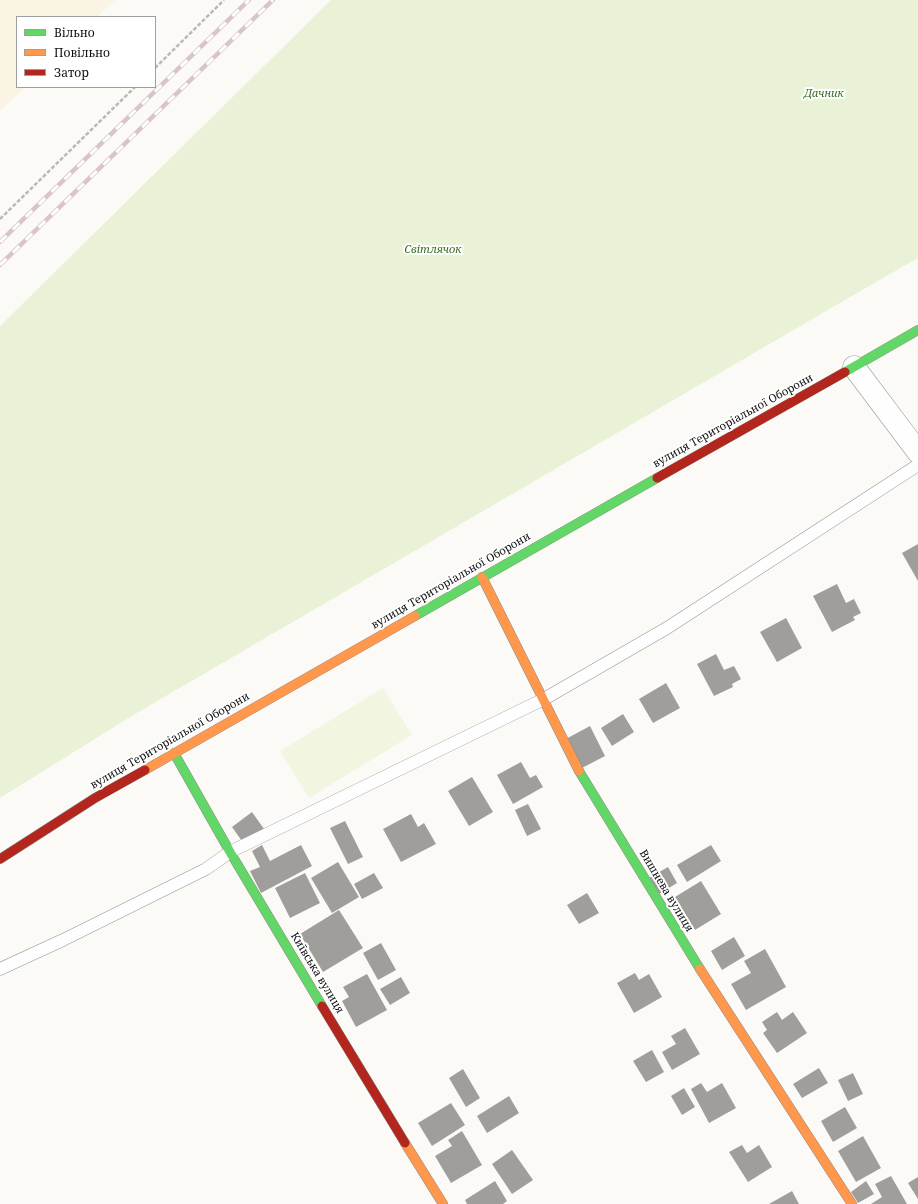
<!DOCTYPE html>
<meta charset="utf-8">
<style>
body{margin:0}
#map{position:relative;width:918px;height:1204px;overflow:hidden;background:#fcfaf7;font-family:"Noto Serif",serif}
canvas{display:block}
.legend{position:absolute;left:16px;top:16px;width:140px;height:72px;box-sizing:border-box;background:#fff;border:1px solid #9f9f9f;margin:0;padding:5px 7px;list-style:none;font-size:12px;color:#101010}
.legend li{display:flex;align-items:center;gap:8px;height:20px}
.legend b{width:20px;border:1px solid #9f9f9f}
</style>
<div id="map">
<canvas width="918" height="1204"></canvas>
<ul class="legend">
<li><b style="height:5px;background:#63d668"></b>Вільно</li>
<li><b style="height:5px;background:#ff974d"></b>Повільно</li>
<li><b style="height:5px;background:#b3261e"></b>Затор</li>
</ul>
</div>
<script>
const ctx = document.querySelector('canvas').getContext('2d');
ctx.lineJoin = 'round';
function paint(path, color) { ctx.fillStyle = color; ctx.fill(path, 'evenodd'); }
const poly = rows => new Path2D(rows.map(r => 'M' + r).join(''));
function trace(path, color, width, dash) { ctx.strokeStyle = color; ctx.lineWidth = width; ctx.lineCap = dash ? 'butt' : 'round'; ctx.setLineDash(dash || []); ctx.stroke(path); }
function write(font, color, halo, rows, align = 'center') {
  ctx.font = font + ' "Noto Serif",serif'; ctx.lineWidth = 4; ctx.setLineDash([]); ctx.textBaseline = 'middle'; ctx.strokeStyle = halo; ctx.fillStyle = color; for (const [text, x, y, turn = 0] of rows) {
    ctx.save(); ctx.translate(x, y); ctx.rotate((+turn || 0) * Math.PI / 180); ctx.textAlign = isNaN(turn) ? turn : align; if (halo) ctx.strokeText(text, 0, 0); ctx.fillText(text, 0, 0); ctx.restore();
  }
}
const farmland = poly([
 [0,0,115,0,97,17,17,17,17,87,25,87,0,111]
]);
const green = poly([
 [331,0,918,0,918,258,838,304,135,714,0,798,0,326]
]);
const pitch = poly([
 [383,688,412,735,309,798,280,751]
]);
const building = poly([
 [918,544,918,581,902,553],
 [837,584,846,603,854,599,861,613,853,617,855,620,832,632,813,596],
 [786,618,802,648,777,662,760,632],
 [716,654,724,670,734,666,741,679,732,684,733,687,714,696,697,664],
 [666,683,680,708,653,723,639,699],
 [623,714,634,732,612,746,601,728],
 [590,726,605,756,580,769,564,740],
 [521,762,530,778,536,775,543,787,513,804,497,775],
 [472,777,493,812,469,826,448,791],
 [528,804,541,829,527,836,515,810],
 [252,812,264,829,244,844,232,827],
 [411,814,418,827,424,823,436,844,401,862,383,829],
 [345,821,363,857,348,864,330,828],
 [262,845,270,861,301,845,312,866,261,893,250,871,260,867,252,851],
 [711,845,721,861,687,882,677,865],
 [338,862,359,897,332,913,311,878],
 [668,867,677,883,659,894,649,878],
 [305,873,320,903,290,918,275,888],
 [374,873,383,888,362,899,354,884],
 [701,881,721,914,695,930,675,897],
 [587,893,599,913,579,924,567,905],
 [339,910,363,948,323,972,300,934],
 [734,937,745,956,722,970,711,951],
 [381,943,396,970,378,980,363,953],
 [765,949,786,987,746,1010,731,984,751,973,744,961],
 [635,973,639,980,649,974,662,997,634,1013,617,983],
 [367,974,387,1010,356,1027,342,1001,349,997,343,987],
 [401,977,410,993,390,1005,380,989],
 [777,1012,782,1020,793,1012,807,1033,777,1053,763,1033,767,1030,762,1022],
 [685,1028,700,1054,672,1070,662,1052,676,1044,671,1036],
 [652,1050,664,1072,646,1082,633,1061],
 [819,1068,828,1083,802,1098,793,1084],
 [463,1069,480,1098,466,1107,449,1078],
 [853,1073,863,1094,848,1101,838,1080],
 [701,1083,707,1092,722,1083,736,1108,709,1123,691,1089],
 [684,1088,695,1107,682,1115,671,1096],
 [509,1096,519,1113,487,1133,477,1116],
 [451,1103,465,1125,432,1146,418,1123],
 [845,1107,857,1128,833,1142,821,1121],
 [462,1131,482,1165,451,1183,435,1156,452,1146,448,1140],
 [863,1136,881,1168,856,1182,838,1151],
 [742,1145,747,1153,759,1145,772,1167,748,1182,729,1152],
 [512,1150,533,1180,512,1194,492,1164],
 [891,1176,907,1204,871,1204,882,1197,875,1184],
 [918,1177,918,1199,908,1183],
 [495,1181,507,1201,503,1204,467,1204,465,1200],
 [866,1181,874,1194,858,1203,851,1192],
 [792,1191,799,1204,769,1204]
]);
const path = poly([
 [155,68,224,0],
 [0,219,135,87]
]);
const lane = poly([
 [0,969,63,940,206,869,230,852,544,699,667,628,918,465]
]);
const street = poly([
 [854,367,918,452]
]);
const fast = poly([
 [845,372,918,330],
 [415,616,657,478],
 [174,753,230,852,322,1006],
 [579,771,700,969]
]);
const slow = poly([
 [482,577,579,771],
 [145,770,415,616],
 [700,969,852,1204],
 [405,1143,443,1204]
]);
const jam = poly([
 [657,478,845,372],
 [0,859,95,798,145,770],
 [322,1006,405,1143]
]);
const rail = poly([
 [0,242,249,0],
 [0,265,273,0]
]);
const parkNames = [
 ["Дачник",824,94],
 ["Світлячок",433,250]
];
const streetNames = [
 ["вулиця Територіальної Оборони",733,421,-29],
 ["вулиця Територіальної Оборони",451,581,-30],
 ["вулиця Територіальної Оборони",170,741,-30],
 ["Вишнева вулиця",666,891,59],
 ["Київська вулиця",317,973,59]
];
paint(farmland, '#f9f4e3');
paint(green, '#e9f2d7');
paint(pitch, '#f2f6e0');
paint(building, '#a09e9b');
trace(lane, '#969594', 13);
trace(street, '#969594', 23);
trace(fast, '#8d8c8b', 10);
trace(slow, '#8d8c8b', 10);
trace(jam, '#8d8c8b', 10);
trace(path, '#b9b9b8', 2.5, [4, 2]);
trace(lane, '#fffefe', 12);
trace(street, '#fffefe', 22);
trace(fast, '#63d668', 9);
trace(slow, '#ff974d', 9);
trace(jam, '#b3261e', 9);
trace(rail, '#d9c5c8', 4.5);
trace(rail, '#fff', 3, [9]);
write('italic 11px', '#376b1e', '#fff', parkNames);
write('11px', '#101010', '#fff', streetNames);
</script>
